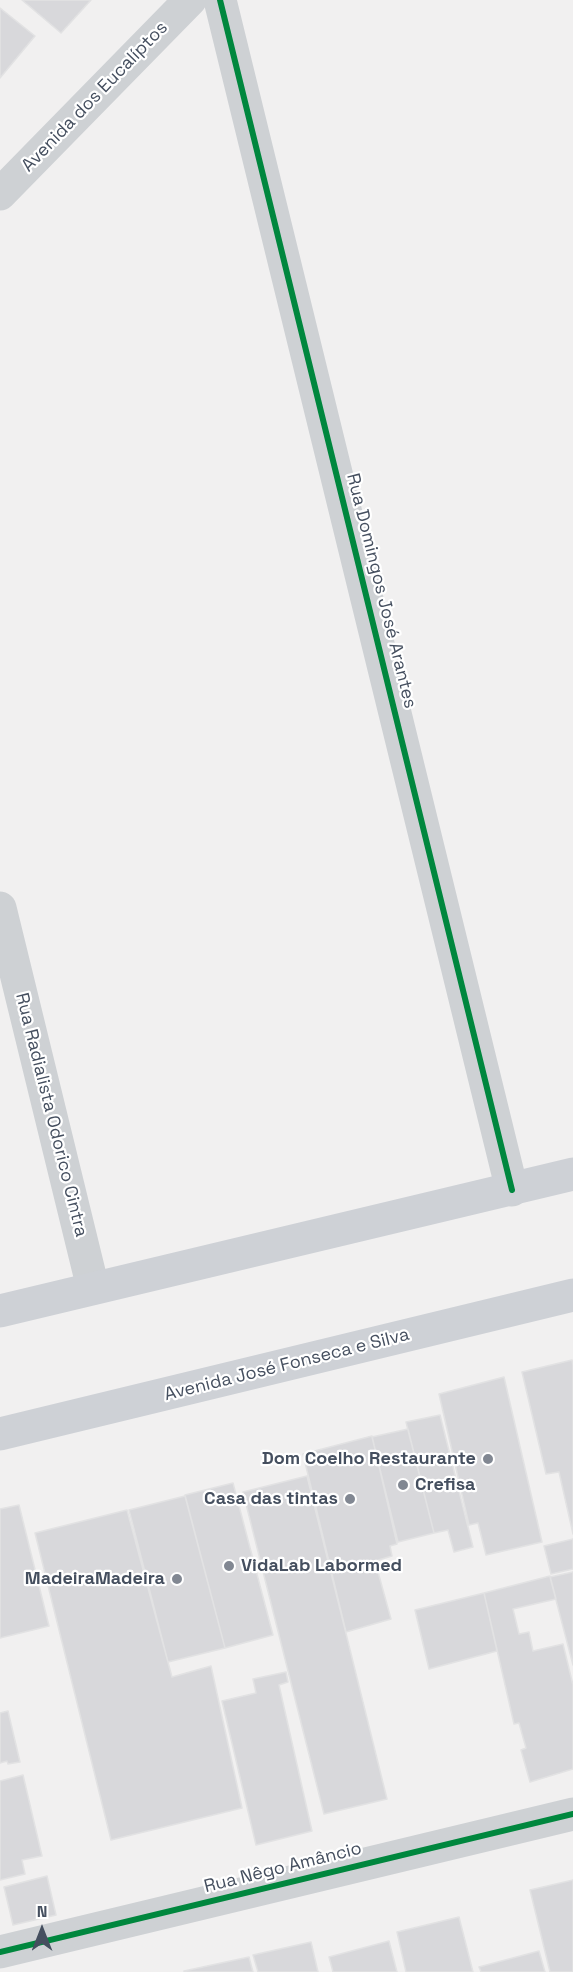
<!DOCTYPE html>
<meta charset="utf-8">
<style>
body{margin:0}
#map{position:relative;width:573px;height:1972px;overflow:hidden;background:#f1f0f0;font-family:"Space Grotesk",sans-serif}
canvas{display:block}
.north{position:absolute;left:12px;top:1900px;width:60px;height:60px;-webkit-text-stroke:4px #fff;paint-order:stroke;rotate:0deg;font-size:16px;font-weight:700;line-height:24px;text-align:center;color:#454f5f}
.north::after{content:'';display:block;margin:auto;width:21px;height:27px;background:#454f5f;clip-path:polygon(50% 0,100% 100%,50% 72%,0 100%)}
</style>
<div id="map">
<canvas width="573" height="1972"></canvas>
<div class="north">N</div>
</div>
<script>
const ctx = document.querySelector('canvas').getContext('2d');
ctx.lineJoin = 'round';
function paint(path, color) { ctx.fillStyle = color; ctx.fill(path, 'evenodd'); }
const poly = rows => new Path2D(rows.map(r => 'M' + r).join(''));
function trace(path, color, width, dash) { ctx.strokeStyle = color; ctx.lineWidth = width; ctx.lineCap = dash ? 'butt' : 'round'; ctx.setLineDash(dash || []); ctx.stroke(path); }
function write(font, color, halo, rows, align = 'center') {
  ctx.font = font + ' "Space Grotesk",sans-serif'; ctx.lineWidth = 4.5; ctx.setLineDash([]); ctx.textBaseline = 'middle'; ctx.strokeStyle = halo; ctx.fillStyle = color; for (const [text, x, y, turn = 0] of rows) {
    ctx.save(); ctx.translate(x, y); ctx.rotate((+turn || 0) * Math.PI / 180); ctx.textAlign = isNaN(turn) ? turn : align; if (halo) ctx.strokeText(text, 0, 0); ctx.fillText(text, 0, 0); ctx.restore();
  }
}
const building = poly([
 [22,0,91,0,61,33,22,0],
 [0,8,35,36,0,78,0,8],
 [572,1360,573,1365,573,1534,559,1472,546,1474,522,1372,572,1360],
 [504,1377,542,1542,486,1555,478,1523,469,1525,439,1394,504,1377],
 [440,1415,473,1547,454,1552,448,1530,434,1533,406,1422,440,1415],
 [408,1429,434,1533,398,1542,372,1437,408,1429],
 [372,1436,397,1544,390,1546,392,1556,375,1561,391,1619,346,1632,303,1454,372,1436],
 [307,1476,387,1799,324,1814,243,1492,307,1476],
 [233,1483,273,1635,225,1648,185,1495,233,1483],
 [185,1496,225,1648,168,1662,129,1510,185,1496],
 [19,1505,49,1626,0,1638,0,1509,19,1505],
 [127,1510,172,1677,211,1666,242,1808,111,1840,35,1533,127,1510],
 [573,1539,573,1569,551,1574,544,1546,573,1539],
 [573,1572,573,1665,550,1577,573,1572],
 [550,1576,556,1599,513,1609,519,1634,529,1632,533,1651,563,1644,573,1685,573,1769,530,1782,521,1750,526,1748,519,1723,514,1724,484,1593,550,1576],
 [484,1593,497,1651,429,1669,415,1610,484,1593],
 [286,1672,288,1682,279,1685,312,1831,256,1845,222,1701,256,1693,253,1679,286,1672],
 [8,1711,20,1762,8,1764,7,1761,0,1763,0,1713,8,1711],
 [23,1775,42,1856,22,1860,25,1874,0,1880,0,1781,23,1775],
 [47,1876,56,1915,13,1925,4,1887,47,1876],
 [573,1880,573,1972,550,1972,530,1890,573,1880],
 [459,1917,473,1972,406,1972,397,1932,459,1917],
 [389,1941,397,1972,333,1972,329,1957,389,1941],
 [311,1942,318,1972,258,1972,253,1955,311,1942],
 [539,1951,545,1972,481,1972,479,1967,539,1951],
 [249,1957,253,1972,184,1972,184,1971,249,1957]
]);
const minor = poly([
 [220,0,512,1190],
 [0,194,190,0],
 [0,908,93,1288],
 [0,1952,573,1814]
]);
const secondary = poly([
 [0,1311,573,1174],
 [0,1434,573,1295]
]);
const cycleway = poly([
 [220,0,512,1190],
 [0,1952,573,1814]
]);
const markers = [
 [488,1459,6,"#818792"],
 [403,1485,6,"#818792"],
 [350,1499,6,"#818792"],
 [229,1566,6,"#818792"],
 [177,1579,6,"#818792"]
];
const streetNames = [
 ["Avenida dos Eucalíptos",95,97,-46],
 ["Rua Domingos José Arantes",381,591,76],
 ["Rua Radialista Odorico Cintra",51,1115,76],
 ["Avenida José Fonseca e Silva",287,1365,-14],
 ["Rua Nêgo Amâncio",283,1868,-14]
];
const poiNames = [
 ["Dom Coelho Restaurante",476,1459],
 ["Crefisa",415,1485,"left"],
 ["Casa das tintas",338,1499],
 ["VidaLab Labormed",241,1566,"left"],
 ["MadeiraMadeira",165,1579]
];
paint(building, '#d8d8db');
trace(building, '#e2e2e3', 1.5);
trace(minor, '#ced1d4', 33);
trace(secondary, '#ced1d6', 33);
trace(cycleway, '#00873e', 6);
for (const [x, y, r, color] of markers) { const dot = new Path2D(); dot.arc(x, y, r, 0, 2 * Math.PI); ctx.fillStyle = color; ctx.fill(dot); trace(dot, '#fff', 2); }
write('18px', '#454f5f', '#fff', streetNames);
write('bold 18px', '#454f5f', '#fff', poiNames, 'right');
</script>
